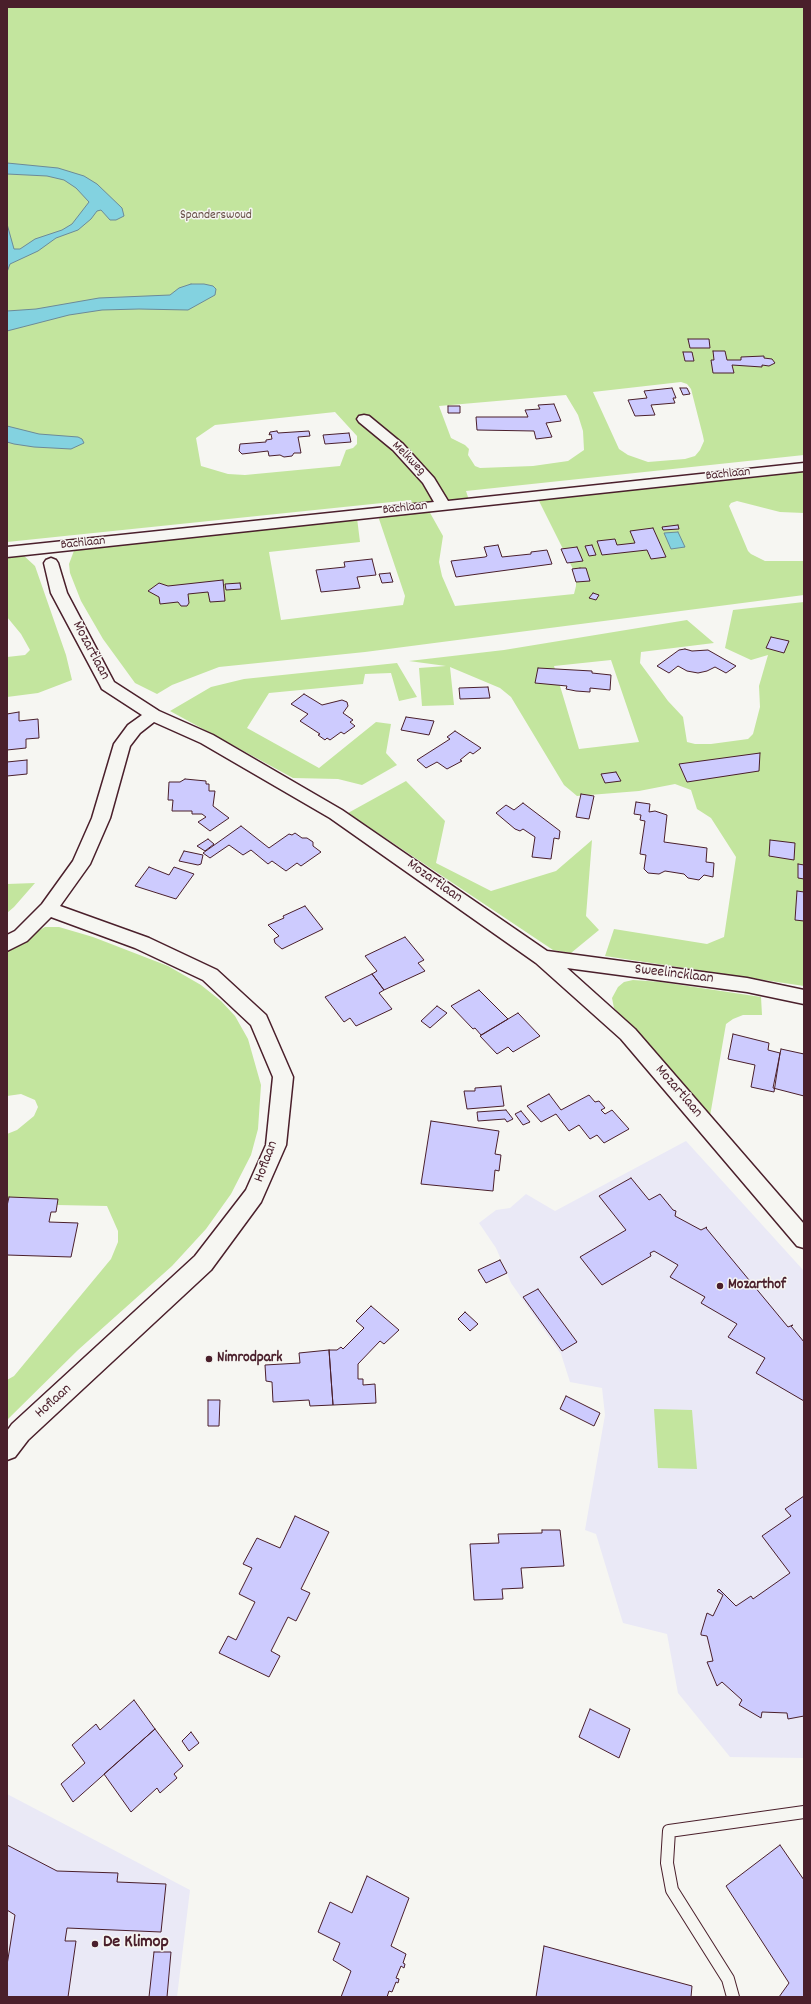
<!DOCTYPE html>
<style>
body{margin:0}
#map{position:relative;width:811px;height:2004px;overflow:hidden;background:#f6f6f2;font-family:Dekko,sans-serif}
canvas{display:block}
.frame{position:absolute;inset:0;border:8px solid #4a1f2b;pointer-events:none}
</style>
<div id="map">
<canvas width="811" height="2004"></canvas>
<div class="frame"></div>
</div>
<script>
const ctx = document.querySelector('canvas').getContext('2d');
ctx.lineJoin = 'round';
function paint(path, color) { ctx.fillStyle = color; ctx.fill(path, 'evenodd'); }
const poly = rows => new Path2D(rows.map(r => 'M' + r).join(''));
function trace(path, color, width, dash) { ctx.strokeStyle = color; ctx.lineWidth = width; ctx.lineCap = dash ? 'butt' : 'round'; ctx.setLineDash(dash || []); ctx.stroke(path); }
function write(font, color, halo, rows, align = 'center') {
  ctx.font = font + ' Dekko,sans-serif'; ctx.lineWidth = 3; ctx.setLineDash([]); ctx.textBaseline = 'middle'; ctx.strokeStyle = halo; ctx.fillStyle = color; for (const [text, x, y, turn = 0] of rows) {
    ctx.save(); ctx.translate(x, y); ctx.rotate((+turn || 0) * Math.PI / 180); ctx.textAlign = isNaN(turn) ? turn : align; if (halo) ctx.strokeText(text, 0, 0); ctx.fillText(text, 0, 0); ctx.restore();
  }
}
const built = poly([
 [686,1141,804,1271,804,1758,730,1757,678,1693,667,1634,623,1623,596,1534,585,1530,605,1415,602,1388,570,1382,561,1354,511,1283,496,1248,479,1223,496,1210,510,1208,526,1194,555,1211],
 [7,1794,190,1890,177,1997,7,1997]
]);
const green = poly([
 [7,7,804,7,804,455,466,491,469,500,413,506,411,500,7,542],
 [681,382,687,384,691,389,703,436,704,441,700,450,695,456,685,459,648,462,628,455,619,449,593,392],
 [566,395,578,415,583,431,584,450,568,461,533,466,480,468,475,466,468,455,469,449,465,445,451,438,439,406],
 [335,412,357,436,357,444,353,448,346,450,340,466,245,475,228,474,201,466,196,438,215,425],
 [804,471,804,513,780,512,737,501,731,503,729,506,748,551,751,554,765,561,804,561,804,595,365,652,219,667,172,685,157,694,135,683,103,639,81,601,70,573,69,564,75,548,357,518,360,542,269,552,281,620,403,605,405,596,378,516,429,511,443,536,439,562,442,576,455,606,574,594,576,586,576,575,538,499],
 [22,554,35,566,66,655,72,680,38,693,7,697,7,657,25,655,30,650,21,634,7,617,7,556],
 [804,602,804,986,605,956,614,929,707,944,724,937,736,857,711,818,697,809,691,790,675,784,639,791,577,796,564,785,511,697,500,688,450,667,454,705,422,706,419,668,446,666,409,661,504,650,687,620,714,643,641,652,640,663,668,701,683,717,687,742,695,744,711,744,748,739,753,734,760,707,759,686,768,655,751,660,725,648,733,610],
 [611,660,639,742,579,749,554,666],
 [397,663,417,697,399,701,391,673,365,674,363,684,269,693,247,728,319,768,376,722,391,724,386,753,397,765,362,785,338,779,293,778,170,711,211,687,244,679],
 [406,781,445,821,436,863,491,891,556,871,592,840,586,916,599,930,571,953,553,950,348,813],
 [35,883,14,907,7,913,7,884],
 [45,927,59,927,93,937,168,966,201,985,221,1001,235,1016,248,1039,261,1085,258,1129,251,1155,231,1194,206,1229,172,1266,78,1350,7,1420,7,1380,14,1376,111,1259,118,1242,118,1231,107,1206,7,1204,7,1134,17,1130,34,1116,38,1107,35,1100,21,1094,7,1096,7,949],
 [633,980,661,982,761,997,762,1015,743,1015,733,1019,726,1024,710,1116,614,1008,612,998,618,987,624,982],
 [654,1409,692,1410,697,1469,658,1468]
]);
const water = poly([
 [7,163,58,168,84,176,97,184,122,208,124,216,116,220,110,220,101,210,97,211,91,219,78,230,56,238,38,251,10,264,7,272,7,224,14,249,20,249,35,239,62,230,72,224,89,202,76,188,64,180,47,176,7,174,7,163],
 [191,284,204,284,213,286,216,289,215,295,188,310,139,309,102,310,69,315,7,331,7,311,36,309,99,298,170,295,179,288,191,284],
 [7,426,39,434,78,437,82,439,84,443,71,449,34,447,14,444,7,442,7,426],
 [678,532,685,547,671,549,664,533,678,532]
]);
const building = poly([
 [688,339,709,339,710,348,690,348,688,339],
 [713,351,725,351,727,360,741,360,741,357,764,356,764,358,772,359,775,363,769,366,762,365,762,367,732,365,734,373,713,373,711,360,714,360,713,351],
 [683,352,692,352,694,361,685,361,683,352],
 [672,388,676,398,673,398,675,403,651,405,655,415,635,416,628,400,647,398,644,391,672,388],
 [680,388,687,388,690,394,683,395,680,388],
 [554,404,561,421,546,423,552,437,536,439,534,431,477,430,476,417,528,417,525,410,540,409,538,405,554,404],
 [448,406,460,406,460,413,448,413,448,406],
 [277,431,278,433,309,431,310,436,298,437,301,453,294,453,292,456,284,457,280,455,269,456,268,451,242,454,239,451,240,444,266,442,266,440,272,439,271,434,269,435,270,432,277,431],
 [349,433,351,442,325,444,323,435,349,433],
 [678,525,679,529,663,530,662,527,678,525],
 [653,528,666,557,651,559,647,550,602,555,597,541,615,539,617,545,635,543,630,531,653,528],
 [498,545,502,557,531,554,531,552,547,550,552,564,456,577,451,561,485,557,487,556,484,547,498,545],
 [592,545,596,555,589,556,585,546,592,545],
 [577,547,583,561,567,563,561,549,577,547],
 [372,559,376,575,357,577,360,588,321,592,316,570,345,567,344,562,372,559],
 [580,568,586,568,590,581,576,582,572,569,580,568],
 [390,573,393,582,382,583,379,574,390,573],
 [223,580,225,601,210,602,208,592,188,594,189,603,187,606,181,606,178,602,160,604,159,597,148,591,159,583,168,586,223,580],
 [240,583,241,589,226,590,225,584,240,583],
 [593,593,599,595,596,600,589,598,593,593],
 [771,637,789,641,784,653,766,648,771,637],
 [685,649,692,651,708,650,736,666,726,673,715,667,707,671,698,673,687,671,678,666,669,673,657,666,679,650,685,649],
 [538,668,592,671,592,673,611,675,610,690,590,688,590,692,576,691,566,689,567,686,535,683,538,668],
 [488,687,490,698,460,699,459,688,488,687],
 [304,694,322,705,342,700,347,702,348,706,343,713,353,720,350,722,355,726,344,734,341,732,330,740,327,738,325,740,318,735,320,734,300,721,308,714,291,704,304,694],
 [19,712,19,721,38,719,39,738,26,739,26,748,7,750,7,714,19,712],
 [406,717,434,721,429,735,401,730,406,717],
 [455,731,481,748,473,754,470,752,460,760,462,761,447,769,437,762,426,768,417,760,450,739,447,737,455,731],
 [760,753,759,771,687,782,679,764,760,753],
 [27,760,27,774,7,776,7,762,27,760],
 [616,772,621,781,605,783,601,774,616,772],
 [185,779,206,781,206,784,209,784,209,791,215,791,213,806,229,818,210,831,198,822,206,817,202,814,192,814,192,811,172,811,173,800,168,800,169,782,180,782,185,779],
 [581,794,594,796,589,819,576,817,581,794],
 [636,802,650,804,649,812,655,811,667,815,664,842,707,848,706,862,714,863,713,877,704,875,699,880,688,878,684,874,665,871,659,874,648,873,644,869,646,855,640,854,645,821,640,820,641,815,634,814,636,802],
 [523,803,560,831,559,839,554,838,551,859,532,857,535,837,523,829,520,831,515,829,496,813,506,805,514,810,523,803],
 [241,826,269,848,289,834,292,835,295,833,302,838,307,838,313,842,313,846,321,852,301,866,297,863,286,871,272,861,268,864,251,850,243,855,229,845,210,858,203,853,241,826],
 [208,839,214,844,205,851,197,846,208,839],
 [770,840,795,843,794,860,769,856,770,840],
 [184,851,203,855,201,864,198,865,179,861,184,851],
 [798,864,804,865,804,879,798,878,798,864],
 [149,867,169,875,174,867,194,874,176,899,135,886,149,867],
 [797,891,804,892,804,921,795,920,797,891],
 [305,906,323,929,282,949,275,943,274,939,279,936,268,925,284,918,283,916,305,906],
 [405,937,424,960,418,963,425,971,384,990,372,974,377,971,365,956,405,937],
 [372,974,384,990,379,993,392,1009,356,1026,350,1018,344,1022,325,997,372,974],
 [479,990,508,1019,481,1035,475,1028,473,1029,451,1006,479,990],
 [437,1006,447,1013,430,1028,421,1021,437,1006],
 [518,1013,540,1036,513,1052,508,1047,497,1054,480,1036,518,1013],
 [733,1034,769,1043,768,1050,780,1053,774,1092,751,1087,755,1065,728,1059,733,1034],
 [781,1049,804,1054,804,1096,773,1088,781,1049],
 [501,1086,504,1106,467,1109,464,1091,475,1091,475,1088,501,1086],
 [549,1094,561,1110,589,1095,595,1102,599,1101,605,1108,601,1110,605,1114,612,1110,629,1129,604,1143,597,1135,590,1139,579,1125,569,1131,556,1114,541,1122,527,1106,549,1094],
 [506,1110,513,1119,507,1122,505,1119,478,1121,477,1112,506,1110],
 [521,1111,530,1122,523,1125,515,1114,521,1111],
 [431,1121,499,1131,495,1154,501,1155,499,1171,495,1170,493,1191,421,1184,431,1121],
 [631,1178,649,1200,660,1194,673,1210,676,1211,675,1216,701,1230,707,1227,706,1228,788,1327,793,1325,791,1326,804,1342,804,1401,756,1373,765,1358,728,1337,737,1324,701,1303,705,1297,670,1277,678,1265,654,1251,650,1253,651,1256,602,1285,580,1257,626,1230,599,1196,631,1178],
 [9,1197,58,1199,56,1212,51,1212,49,1222,78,1223,71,1257,7,1255,7,1206,9,1197],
 [500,1260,507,1273,486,1283,478,1270,500,1260],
 [538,1289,577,1342,562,1351,523,1297,538,1289],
 [371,1306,399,1330,384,1344,380,1341,358,1364,358,1379,363,1379,363,1385,375,1384,376,1403,333,1405,329,1350,337,1350,341,1347,343,1349,364,1328,356,1321,371,1306],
 [465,1312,478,1324,470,1331,458,1319,465,1312],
 [329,1350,333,1405,310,1406,309,1400,273,1402,272,1382,266,1381,265,1365,300,1363,299,1353,329,1350],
 [566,1396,600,1413,594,1426,560,1409,566,1396],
 [208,1400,220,1400,219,1426,208,1426,208,1400],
 [804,1496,804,1716,788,1719,787,1713,762,1712,761,1718,739,1705,742,1700,722,1682,717,1686,707,1662,713,1661,707,1636,701,1635,701,1633,707,1613,713,1616,723,1595,717,1591,719,1589,736,1606,751,1596,753,1599,790,1573,762,1536,791,1516,785,1509,804,1496],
 [295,1516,329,1532,301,1589,310,1593,296,1621,288,1617,271,1651,280,1656,269,1677,219,1653,228,1636,236,1640,255,1602,239,1594,252,1568,243,1564,257,1538,280,1548,295,1516],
 [542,1530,560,1530,564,1566,521,1568,523,1588,502,1589,503,1599,474,1600,470,1544,499,1543,498,1534,542,1533,542,1530],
 [134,1700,155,1729,73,1802,61,1784,85,1763,72,1745,96,1724,100,1730,134,1700],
 [590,1709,630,1729,619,1758,579,1737,590,1709],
 [155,1729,183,1766,174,1774,177,1778,160,1793,157,1788,131,1812,104,1774,155,1729],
 [191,1732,199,1743,189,1751,182,1741,191,1732],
 [7,1845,57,1871,118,1873,117,1882,166,1884,161,1932,67,1928,65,1941,76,1941,68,1997,7,1997,7,1965,15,1915,7,1910,7,1845],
 [780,1845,804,1880,804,1997,779,1997,789,1983,726,1886,780,1845],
 [367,1876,409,1898,391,1946,406,1954,403,1963,405,1964,404,1968,401,1966,396,1978,399,1979,398,1983,396,1982,392,1992,389,1991,387,1997,341,1997,351,1971,333,1960,340,1943,318,1932,330,1902,352,1913,367,1876],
 [544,1946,692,1986,691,1997,536,1997,544,1946],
 [154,1952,171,1952,167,1997,149,1997,154,1952]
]);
const service = poly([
 [733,1997,728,1979,672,1890,667,1863,669,1831,804,1812]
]);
const minor = poly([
 [364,415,369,416,403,444,434,478,448,501,804,463,804,471,7,557,7,547,434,502,423,483,393,450,359,422,357,419,359,416,364,415],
 [51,558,56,560,58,563,67,593,114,682,159,711,213,735,342,810,547,951,747,978,804,990,804,1004,747,992,567,968,635,1029,804,1224,804,1248,797,1246,621,1039,536,963,330,818,201,743,154,722,140,733,130,746,110,818,90,864,60,906,149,938,217,970,266,1015,293,1077,286,1145,261,1202,211,1270,28,1440,15,1457,7,1460,7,1431,12,1424,195,1256,246,1190,266,1145,273,1077,251,1025,203,980,135,948,51,917,27,941,7,951,7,935,15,931,42,904,73,861,92,818,114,744,128,725,142,715,102,689,100,685,51,593,44,563,46,560,51,558]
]);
const markers = [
 [720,1286,4,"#4a1f2b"],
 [209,1359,4,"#4a1f2b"],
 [95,1944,4,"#4a1f2b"]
];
const farParknames = [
 ["Spanderswoud",216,216]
];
const farStreetnames = [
 ["Melkweg",408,459,45],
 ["Bachlaan",728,475,-6],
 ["Bachlaan",405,509,-6],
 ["Bachlaan",83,544,-6]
];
const streetNames = [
 ["Mozartlaan",90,651,62],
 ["Mozartlaan",434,882,35],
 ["Sweelincklaan",674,975,7],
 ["Mozartlaan",678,1092,49],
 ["Hoflaan",267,1162,-70],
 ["Hoflaan",54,1402,-42]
];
const poiNames = [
 ["Mozarthof",728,1286],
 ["Nimrodpark",217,1359]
];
const nearPoinames = [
 ["De Klimop",103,1944]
];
paint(built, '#eae9f6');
paint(green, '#c3e59e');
paint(water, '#83d2e0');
trace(water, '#6c8a98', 1);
paint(building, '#cdcbfe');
trace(building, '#4a1f2b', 1);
trace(service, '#4a1f2b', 14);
trace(minor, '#4a1f2b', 3);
trace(service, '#f6f6f2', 12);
paint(minor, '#f6f6f2');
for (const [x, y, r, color] of markers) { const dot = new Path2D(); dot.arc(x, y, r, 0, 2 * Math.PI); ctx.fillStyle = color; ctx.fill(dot); trace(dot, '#f6f6f2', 1.5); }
write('13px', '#685048', '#f6f6f2', farParknames);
write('13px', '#4a1f2b', '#f6f6f2', farStreetnames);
write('15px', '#4a1f2b', '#f6f6f2', streetNames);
write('bold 15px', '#4a1f2b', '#f6f6f2', poiNames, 'left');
write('bold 18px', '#4a1f2b', '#f6f6f2', nearPoinames, 'left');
</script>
